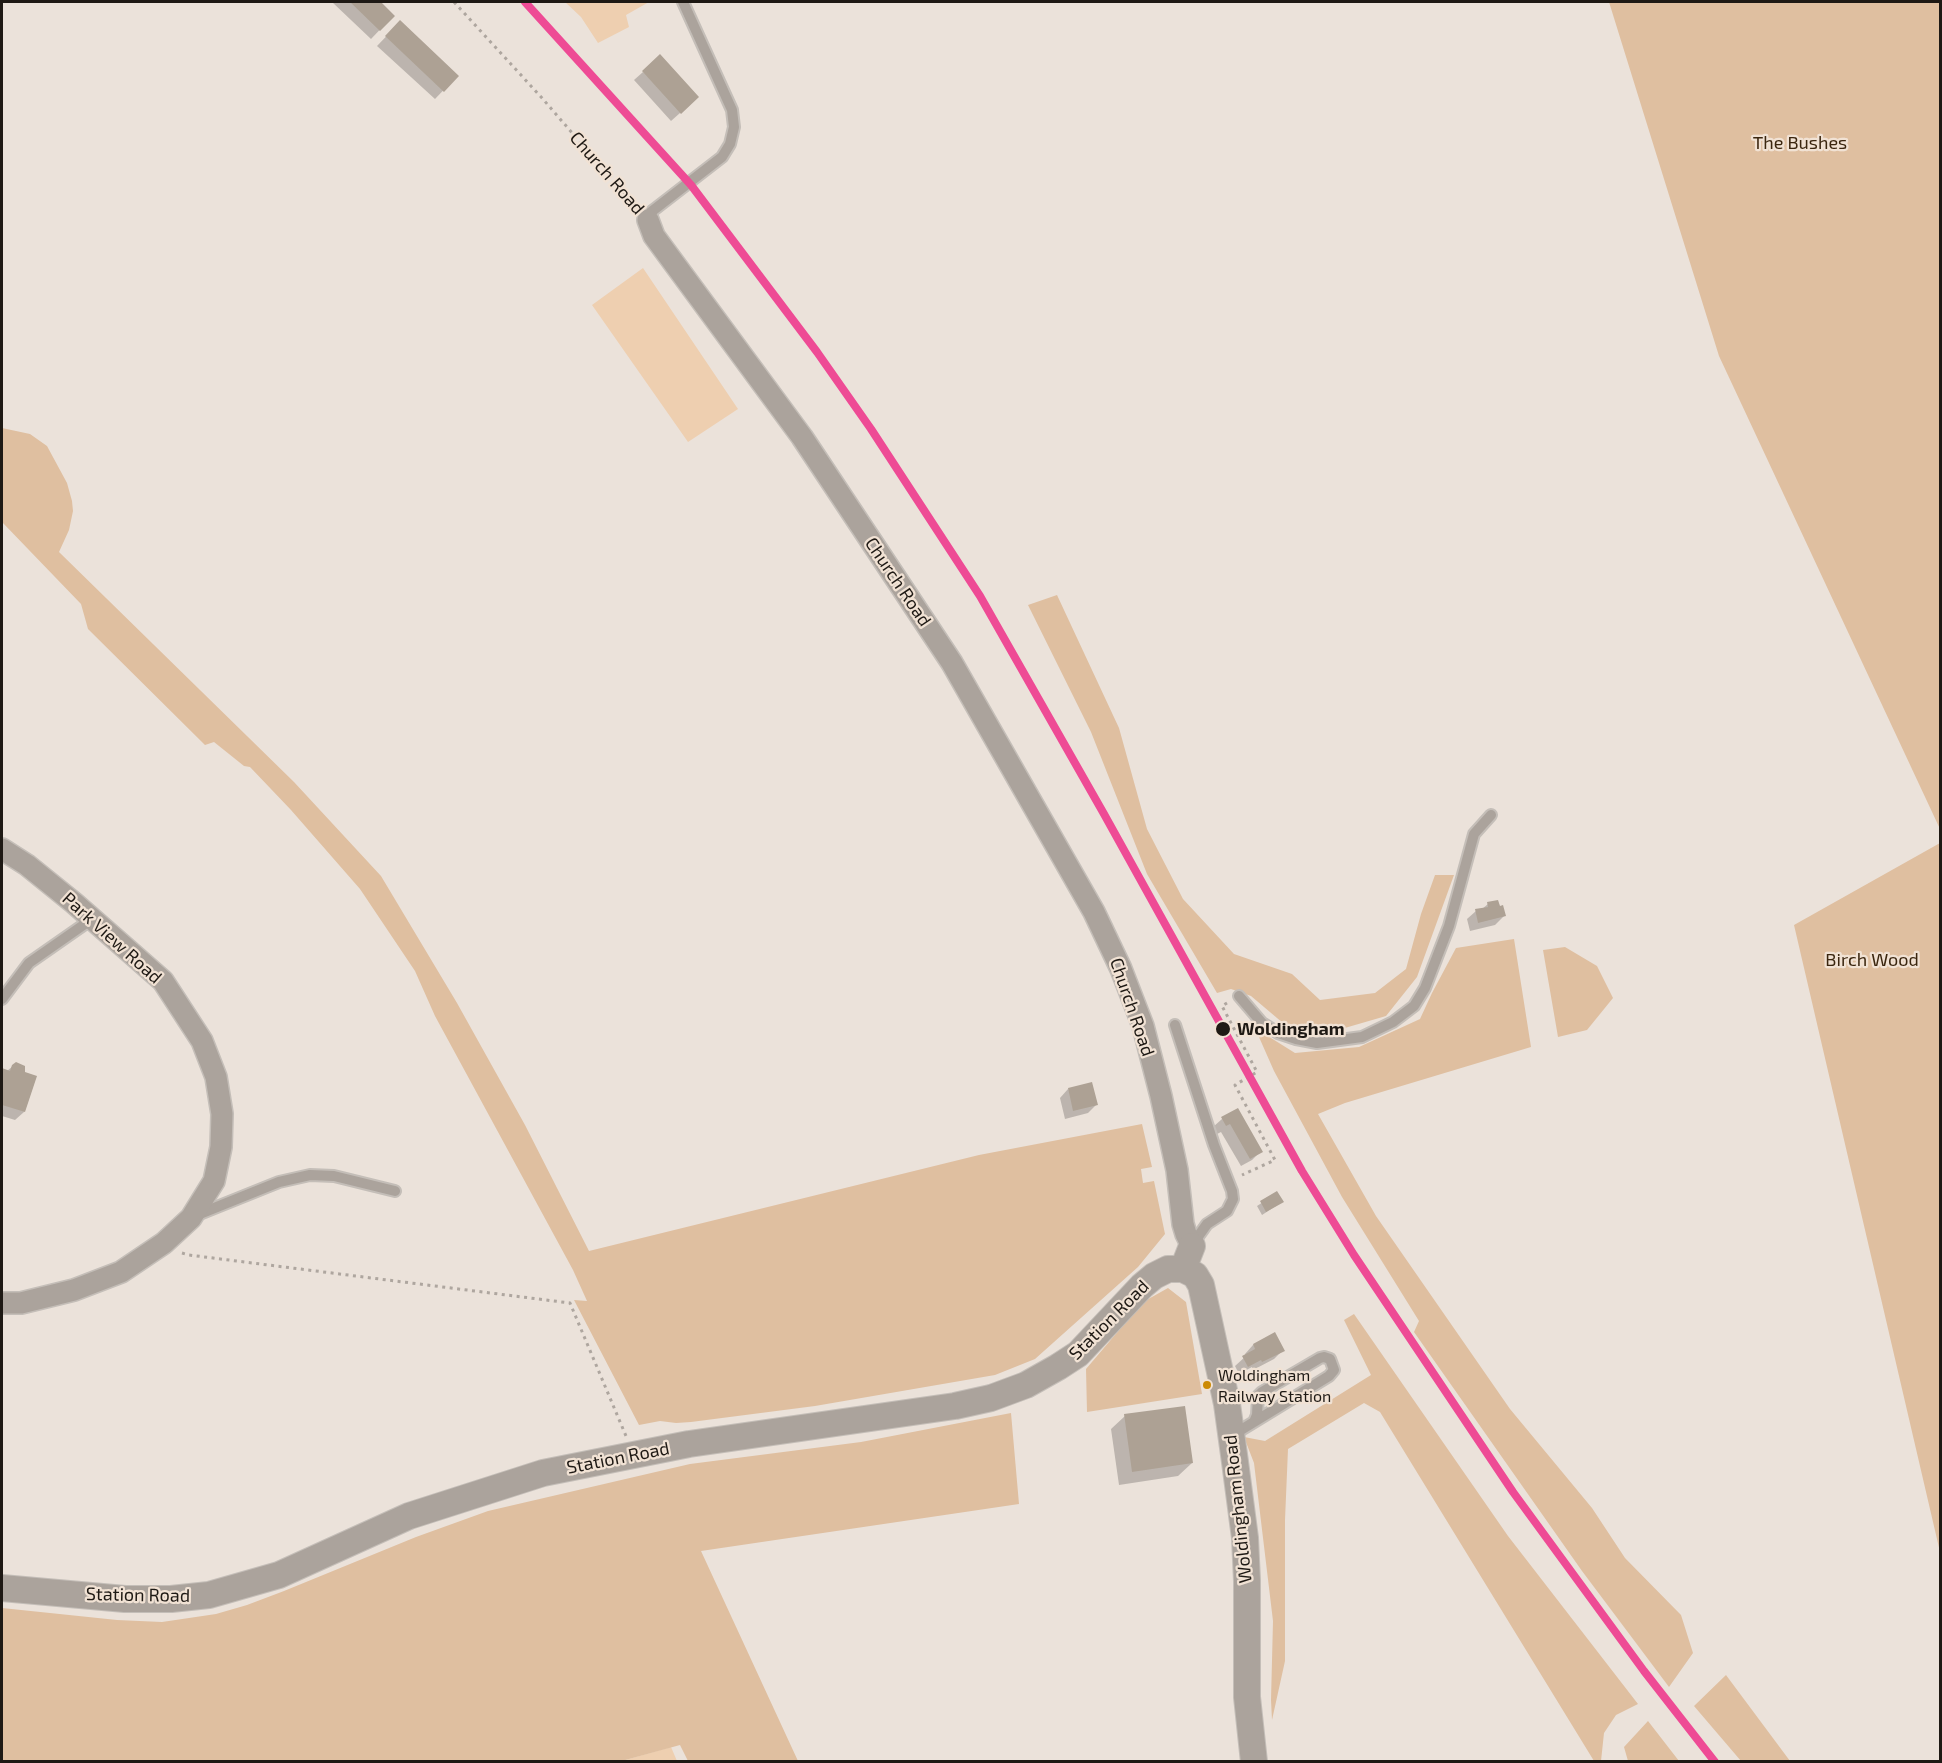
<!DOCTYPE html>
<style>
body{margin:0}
#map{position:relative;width:1942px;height:1763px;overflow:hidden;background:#ebe2da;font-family:"Exo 2",sans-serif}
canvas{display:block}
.frame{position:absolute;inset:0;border:3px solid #1e1914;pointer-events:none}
</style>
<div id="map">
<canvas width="1942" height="1763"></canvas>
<div class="frame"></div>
</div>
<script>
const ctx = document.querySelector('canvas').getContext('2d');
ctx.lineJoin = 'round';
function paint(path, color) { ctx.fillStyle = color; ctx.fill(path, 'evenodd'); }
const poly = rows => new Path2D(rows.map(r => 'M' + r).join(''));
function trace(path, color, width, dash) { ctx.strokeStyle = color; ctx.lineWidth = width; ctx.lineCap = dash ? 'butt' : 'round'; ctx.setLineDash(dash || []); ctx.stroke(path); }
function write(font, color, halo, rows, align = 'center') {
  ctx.font = font + ' "Exo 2",sans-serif'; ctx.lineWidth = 4.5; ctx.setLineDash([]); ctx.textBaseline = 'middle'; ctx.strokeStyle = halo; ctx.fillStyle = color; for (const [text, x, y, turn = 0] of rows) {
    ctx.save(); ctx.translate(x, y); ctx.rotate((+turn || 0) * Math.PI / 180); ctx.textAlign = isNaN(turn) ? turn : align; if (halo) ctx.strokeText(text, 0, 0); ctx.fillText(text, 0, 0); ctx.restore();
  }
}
const green = poly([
 [565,2,649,2,626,15,629,27,598,43,581,17],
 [643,268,738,409,688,442,592,305],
 [671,1747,677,1761,618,1762]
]);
const forest = poly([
 [1609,2,1940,2,1940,829,1719,356],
 [2,428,30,434,47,446,67,483,72,501,73,511,69,530,59,552,294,782,381,876,457,1003,525,1125,589,1251,979,1155,1142,1124,1152,1167,1141,1169,1143,1183,1154,1181,1165,1234,1138,1267,1035,1359,995,1375,815,1406,691,1422,676,1423,660,1421,639,1425,574,1300,587,1301,573,1270,435,1016,415,971,360,889,291,810,250,767,244,766,214,742,205,745,88,629,81,604,2,522],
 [1057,595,1119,728,1147,829,1183,899,1234,954,1292,974,1320,1000,1375,993,1406,969,1421,914,1435,875,1454,875,1417,977,1386,1016,1331,1032,1290,1029,1251,996,1231,989,1217,993,1147,874,1091,732,1028,605],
 [1940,843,1940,1552,1794,925],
 [1514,939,1531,1047,1345,1103,1318,1114,1376,1216,1510,1409,1592,1508,1625,1558,1681,1615,1693,1653,1669,1687,1582,1571,1414,1332,1419,1321,1342,1197,1274,1071,1255,1028,1295,1053,1359,1047,1420,1019,1432,993,1456,948],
 [1565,947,1597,966,1613,998,1587,1030,1558,1037,1543,950],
 [1168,1288,1186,1302,1202,1394,1087,1412,1086,1369,1143,1302],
 [1354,1314,1508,1536,1638,1704,1616,1715,1604,1733,1601,1761,1594,1761,1380,1412,1364,1403,1288,1449,1285,1520,1285,1661,1272,1720,1271,1700,1273,1621,1254,1463,1244,1437,1265,1441,1371,1375,1344,1320],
 [1011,1413,1019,1504,701,1551,798,1761,688,1761,680,1745,618,1762,2,1761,2,1608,117,1620,162,1622,216,1614,247,1605,284,1591,416,1537,488,1511,690,1464,861,1442],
 [1726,1675,1790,1761,1741,1761,1694,1706],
 [1648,1721,1679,1761,1628,1761,1624,1747]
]);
const shadow = poly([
 [332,2,378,2,393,16,371,39],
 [400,22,457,76,435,99,377,46],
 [643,72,689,105,671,121,634,80],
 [1488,904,1499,908,1504,916,1495,925,1470,931,1467,919,1476,911,1482,909],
 [13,1066,24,1112,15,1120,2,1116,2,1070,7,1071],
 [1068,1089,1096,1105,1088,1113,1065,1119,1060,1098],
 [1237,1110,1261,1151,1252,1160,1241,1166,1221,1132,1217,1134,1213,1127,1222,1119],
 [1277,1193,1282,1202,1262,1215,1257,1206],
 [1274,1334,1283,1350,1274,1359,1253,1370,1252,1367,1239,1374,1235,1366,1246,1356,1245,1354,1253,1345],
 [1125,1416,1192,1463,1178,1476,1119,1485,1111,1429]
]);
const building = poly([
 [350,2,381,2,395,16,380,31],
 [400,20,459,76,444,92,385,36],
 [660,54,699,97,681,114,642,71],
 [1498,900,1500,906,1503,905,1506,916,1478,923,1475,909,1488,907,1487,902],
 [16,1062,25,1066,25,1072,37,1076,25,1112,2,1105,2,1068,10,1071,12,1065],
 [1092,1082,1098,1105,1073,1111,1068,1088],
 [1238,1108,1263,1152,1250,1159,1230,1124,1226,1126,1221,1117],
 [1277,1191,1284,1202,1266,1212,1260,1201],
 [1275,1332,1285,1351,1262,1362,1261,1360,1248,1367,1242,1356,1255,1349,1253,1344],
 [1185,1406,1193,1463,1132,1472,1124,1414]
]);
const path = poly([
 [454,2,542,98,636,207],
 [1227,1003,1222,1006,1257,1072,1235,1085,1275,1160,1242,1175],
 [182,1253,189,1255,570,1303,626,1436]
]);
const service = poly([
 [648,220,651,212,722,157,730,144,734,127,732,110,683,2],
 [1239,996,1262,1023,1278,1033,1296,1039,1317,1043,1362,1037,1393,1022,1414,1006,1425,988,1449,926,1474,834,1491,815],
 [2,999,29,963,92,919],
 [1175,1025,1214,1145,1232,1191,1233,1199,1227,1211,1207,1224,1192,1245],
 [197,1215,279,1182,310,1175,334,1176,395,1191],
 [1231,1436,1254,1422,1329,1376,1334,1370,1330,1359,1324,1357,1320,1358,1262,1392,1258,1396,1257,1415,1254,1422]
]);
const minor = poly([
 [648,220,654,236,802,437,952,663,1094,912,1121,969,1143,1026,1161,1096,1177,1170,1183,1224,1186,1234,1192,1246],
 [2,849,27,865,74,903,163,981,202,1041,216,1077,222,1114,221,1147,214,1181,191,1218,164,1243,121,1272,74,1290,21,1303,2,1303]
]);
const tertiary = poly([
 [1183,1269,1192,1246],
 [2,1588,125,1599,171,1599,209,1595,279,1575,409,1516,543,1473,689,1444,955,1406,991,1398,1026,1385,1058,1367,1078,1354,1142,1286,1154,1276,1168,1269,1183,1269,1195,1275,1201,1285,1227,1404,1235,1462,1245,1538,1247,1581,1247,1697,1254,1762]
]);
const rail1 = poly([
 [525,2,691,185,817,352,871,429,980,596,1104,814,1302,1171,1354,1255,1513,1492,1644,1671,1715,1762]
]);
const markers = [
 [1223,1029,8,"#1e1914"],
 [1207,1385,5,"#cc8a04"]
];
const busNames = [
 ["Woldingham",1218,1376],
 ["Railway Station",1218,1397]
];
const parkNames = [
 ["The Bushes",1800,143],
 ["Birch Wood",1872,960]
];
const streetNames = [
 ["Church Road",607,173,49],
 ["Church Road",898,582,56],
 ["Park View Road",112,938,42],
 ["Church Road",1132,1007,71],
 ["Station Road",1109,1320,-45],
 ["Station Road",618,1458,-11],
 ["Woldingham Road",1238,1509,-96],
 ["Station Road",138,1595,1]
];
const stopNames = [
 ["Woldingham",1237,1029]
];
paint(green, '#eecfb0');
paint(forest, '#dfbfa0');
paint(shadow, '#0003');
paint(building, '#ada194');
trace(service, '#c4beb8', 14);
trace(minor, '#c4beb8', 24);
trace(tertiary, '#c4beb8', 28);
trace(path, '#aea69f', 3, [3, 4.5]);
trace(service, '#aba39c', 10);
trace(minor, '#aba39c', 21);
trace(tertiary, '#aba39c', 26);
trace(rail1, '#ee4b95', 8);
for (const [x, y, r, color] of markers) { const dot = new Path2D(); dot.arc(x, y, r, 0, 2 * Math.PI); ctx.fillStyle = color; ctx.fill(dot); trace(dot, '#f1e2d4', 2); }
write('16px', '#1e1914', '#f1e2d4', busNames, 'left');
write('18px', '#3b260f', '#f1e2d4', parkNames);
write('18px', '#1e1914', '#f1e2d4', streetNames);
write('bold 18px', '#1e1914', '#f1e2d4', stopNames, 'left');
</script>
